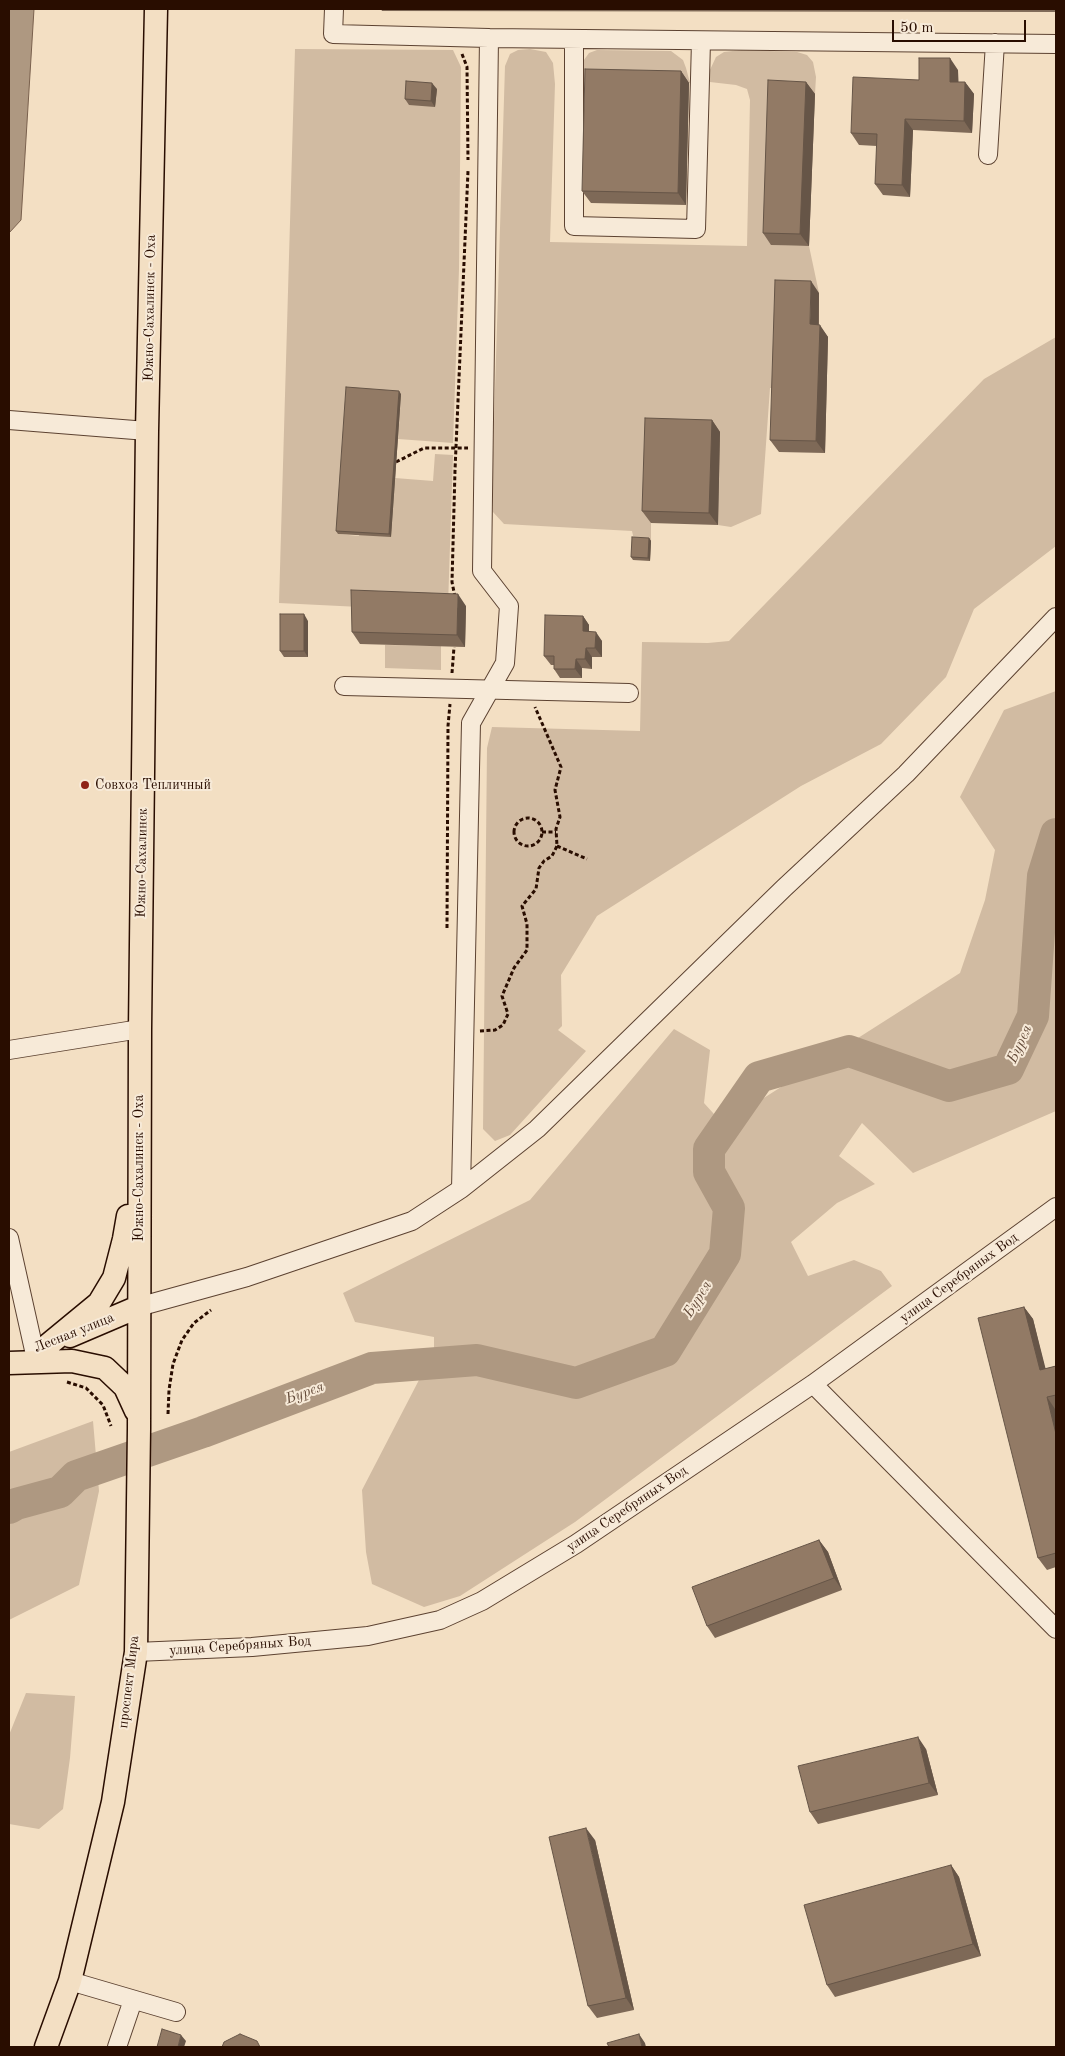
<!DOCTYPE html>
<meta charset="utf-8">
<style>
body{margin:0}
#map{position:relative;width:1065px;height:2056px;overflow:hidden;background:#f3dfc3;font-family:"Old Standard TT",serif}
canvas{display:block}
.frame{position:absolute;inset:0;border:10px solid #290d00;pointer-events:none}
.scale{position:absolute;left:892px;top:20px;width:134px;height:22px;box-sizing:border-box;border:2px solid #290d00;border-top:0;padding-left:6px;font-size:15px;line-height:18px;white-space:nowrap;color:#290d00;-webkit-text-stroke:4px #f7ead8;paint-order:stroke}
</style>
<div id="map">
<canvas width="1065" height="2056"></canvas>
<div class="frame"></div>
<div class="scale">50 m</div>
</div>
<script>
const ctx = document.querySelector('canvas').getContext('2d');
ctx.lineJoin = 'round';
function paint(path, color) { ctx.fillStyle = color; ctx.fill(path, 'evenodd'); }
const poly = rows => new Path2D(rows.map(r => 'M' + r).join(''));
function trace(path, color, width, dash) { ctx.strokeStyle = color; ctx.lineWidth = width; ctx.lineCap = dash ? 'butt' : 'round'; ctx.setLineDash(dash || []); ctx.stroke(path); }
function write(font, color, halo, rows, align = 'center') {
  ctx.font = font + ' "Old Standard TT",serif'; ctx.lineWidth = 4; ctx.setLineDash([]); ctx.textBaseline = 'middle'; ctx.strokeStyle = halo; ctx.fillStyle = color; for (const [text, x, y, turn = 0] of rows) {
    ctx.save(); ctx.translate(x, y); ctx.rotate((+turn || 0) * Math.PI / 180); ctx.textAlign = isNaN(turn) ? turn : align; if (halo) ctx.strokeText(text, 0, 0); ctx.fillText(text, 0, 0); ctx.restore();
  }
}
const green = poly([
 [295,49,453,50,461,67,459,269,453,443,398,439,401,395,338,534,359,536,363,478,391,537,395,478,433,481,435,454,453,455,448,606,360,607,279,603],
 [530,49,546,52,553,63,555,84,550,242,747,246,750,100,747,89,736,85,710,82,709,72,716,57,724,52,741,50,797,52,807,55,813,62,816,77,815,94,771,245,809,246,819,293,784,292,781,388,770,388,761,514,731,527,718,525,720,432,651,523,651,541,634,540,632,531,504,524,493,512,492,487,505,66,510,54,518,50],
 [597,50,671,51,683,60,686,68,690,83,584,80,581,64,589,53],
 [1056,337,1056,546,974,609,946,677,881,744,801,786,597,916,561,975,562,1026,558,1030,586,1051,510,1135,495,1141,483,1129,487,748,492,727,640,731,642,642,708,643,729,641,984,379],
 [385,645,441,646,441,670,385,668],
 [1056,691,1056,1111,913,1173,862,1123,839,1156,875,1184,837,1203,791,1242,808,1276,854,1260,881,1271,892,1286,575,1522,460,1596,424,1607,372,1584,366,1552,362,1490,434,1351,434,1337,355,1322,343,1293,530,1200,674,1029,710,1050,704,1103,723,1124,960,973,985,900,995,850,960,797,1004,710],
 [93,1421,99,1491,79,1585,9,1620,9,1452],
 [26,1693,75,1696,70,1758,63,1809,39,1829,9,1824,9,1735]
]);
const water = poly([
 [9,9,34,9,21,220,9,233,9,9]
]);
const river = poly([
 [9,1508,16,1504,60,1492,76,1476,203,1432,372,1368,477,1360,576,1383,665,1351,725,1254,729,1208,709,1172,709,1149,759,1077,849,1051,949,1086,1008,1069,1033,1016,1043,876,1056,834]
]);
const path = poly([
 [462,54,467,67,468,160],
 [396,462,424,448,468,448],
 [455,597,452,582,455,470,468,171],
 [452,673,454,647],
 '514 832a14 14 0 1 1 28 0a14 14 0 1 1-28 0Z',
 [542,832,556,832],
 [557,846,587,859],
 [447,928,448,726,450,704],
 [480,1031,495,1030,503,1025,508,1014,502,996,514,968,527,950,527,924,522,906,536,889,539,868,544,861,552,856,557,846,556,829,560,817,555,790,561,767,535,707],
 [67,1382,86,1388,103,1405,111,1426],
 [168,1414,169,1390,173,1364,182,1340,194,1323,211,1310]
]);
const minor = poly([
 [334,9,333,34,489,38,482,571,509,606,505,663,471,723,461,1189],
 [489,38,1056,44],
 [574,39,574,226,696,229,701,41],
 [988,155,995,43],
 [9,420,147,431],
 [344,686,629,693],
 [9,1050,140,1029],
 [9,1238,34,1350],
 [138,1307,247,1277,412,1221,461,1189,537,1129,784,888,906,774,1056,617],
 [813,1384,1056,1629],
 [136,1652,252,1647,368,1636,440,1620,482,1601,576,1544,813,1384,1056,1207],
 [70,1981,176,2012],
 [117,2047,133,2000]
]);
const major = poly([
 [70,1336,138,1307],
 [48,1345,99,1303,114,1278,124,1239,128,1216],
 [9,1363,72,1361,105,1368,125,1387,136,1411],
 [46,2047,70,1981,113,1802,136,1652,139,1429,140,1029,147,431,156,9]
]);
const wall = poly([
 [381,9,1056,9,1056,12,382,11],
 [958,70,958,82,965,82,974,94,972,133,913,130,910,197,883,195,875,184,877,146,859,145,851,133,919,80],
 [681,71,689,83,686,205,591,203,582,191],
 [806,82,815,94,809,246,771,245,763,233],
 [437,89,435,107,409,105,405,99],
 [819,293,819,325,828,337,825,453,779,452,770,440],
 [401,394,391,537,338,534,336,531],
 [712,420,720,432,718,525,651,523,642,511],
 [649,538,651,541,650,561,633,560,631,557],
 [466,606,465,647,360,644,352,632],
 [583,616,589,625,589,631,602,641,602,657,592,657,592,669,582,668,582,678,560,678,554,669,554,665,551,665,544,656],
 [308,621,308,657,284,657,280,651],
 [1024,1307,1033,1319,1045,1369,1056,1366,1056,1409,1055,1409,1056,1413,1056,1567,1047,1570,1038,1558],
 [819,1540,828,1552,842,1590,715,1638,707,1626],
 [926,1749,938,1795,818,1824,810,1812],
 [595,1840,634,2010,597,2018,588,2006],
 [951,1865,959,1877,981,1956,835,1997,827,1985]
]);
const shadedWall = poly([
 [950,58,958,70,959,93,950,82],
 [681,71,689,83,686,205,678,193],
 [806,82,815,94,809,246,800,234],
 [965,82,974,94,972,133,964,121],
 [432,83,437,89,435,107,431,101],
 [905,119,913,130,910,197,902,185],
 [811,281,819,293,818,336,810,324],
 [820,325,828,337,825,453,816,441],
 [399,391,401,394,391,537,389,534],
 [712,420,720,432,718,525,709,513],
 [649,538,651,541,650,561,648,558],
 [458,594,466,606,465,647,457,635],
 [304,614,308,621,308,657,304,651],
 [583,616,589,625,589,640,583,631],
 [596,632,602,641,602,657,595,648],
 [586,648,592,657,592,669,585,659],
 [576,659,582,668,582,678,575,669],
 [1024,1307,1033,1319,1049,1382,1040,1370],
 [1047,1397,1055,1409,1056,1413,1056,1434],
 [819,1540,828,1552,842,1590,834,1578],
 [918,1737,926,1749,938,1795,929,1783],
 [586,1828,595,1840,634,2010,626,1998],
 [951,1865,959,1877,981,1956,973,1944],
 [639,2034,645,2043,646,2047,642,2047],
 [181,2035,186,2041,184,2047,178,2047]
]);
const building = poly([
 [919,58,950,58,950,82,965,82,964,121,905,119,902,185,875,184,877,134,851,133,853,77,919,80,919,58],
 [585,69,681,71,678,193,582,191,585,69],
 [768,80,806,82,800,234,763,233,768,80],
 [406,81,432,83,431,101,405,99,406,81],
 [775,280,811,281,810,324,820,325,816,441,770,440,775,280],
 [346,387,399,391,389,534,336,531,346,387],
 [645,418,712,420,709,513,642,511,645,418],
 [632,537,649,538,648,558,631,557,632,537],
 [351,590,458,594,457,635,352,632,351,590],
 [280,614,304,614,304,651,280,651,280,614],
 [545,615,583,616,583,631,596,632,595,648,586,648,585,659,576,659,575,669,554,669,554,656,544,656,545,615],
 [1024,1307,1040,1370,1056,1366,1056,1395,1047,1397,1056,1434,1056,1553,1038,1558,978,1318,1024,1307],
 [819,1540,834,1578,707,1626,692,1587,819,1540],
 [918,1737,929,1783,810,1812,798,1766,918,1737],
 [586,1828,626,1998,588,2006,549,1837,586,1828],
 [951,1865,973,1944,827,1985,804,1905,951,1865],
 [162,2029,181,2035,178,2047,157,2047,162,2029],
 [240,2034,257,2041,260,2047,222,2047,224,2042,240,2034],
 [639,2034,642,2047,609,2047,607,2043,639,2034]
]);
const markers = [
 [85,785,5,"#8f2418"]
];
const streetNames = [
 ["Южно-Сахалинск - Оха",150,308,-89],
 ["Южно-Сахалинск",142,863,-89],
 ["Южно-Сахалинск - Оха",139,1168,-90],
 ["улица Серебряных Вод",959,1278,-36],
 ["Лесная улица",74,1333,-22],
 ["улица Серебряных Вод",627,1509,-34],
 ["улица Серебряных Вод",240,1646,-4],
 ["проспект Мира",129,1682,-83]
];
const poiNames = [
 ["Совхоз Тепличный",95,785]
];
const waterNames = [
 ["Бурея",1020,1044,-65],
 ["Бурея",698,1299,-58],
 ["Бурея",305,1393,-20]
];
paint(green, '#d1bba2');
paint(water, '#ae9881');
trace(water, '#79604d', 1);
trace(river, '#ae9881', 32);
trace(minor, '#5c4231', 20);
trace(major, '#290d00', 25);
trace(path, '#290d00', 3, [4, 2.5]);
trace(minor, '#f7ead8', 18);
trace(major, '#f3dfc3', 22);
paint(wall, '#7e6957');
paint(shadedWall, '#665547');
paint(building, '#927a65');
trace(building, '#665547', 1);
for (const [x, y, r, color] of markers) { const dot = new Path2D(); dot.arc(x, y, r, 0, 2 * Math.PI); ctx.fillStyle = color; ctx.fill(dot); trace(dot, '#f7ead8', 2); }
write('14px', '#290d00', '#f7ead8', streetNames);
write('14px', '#290d00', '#f7ead8', poiNames, 'left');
write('italic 15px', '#654c3a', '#f7ead8', waterNames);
</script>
